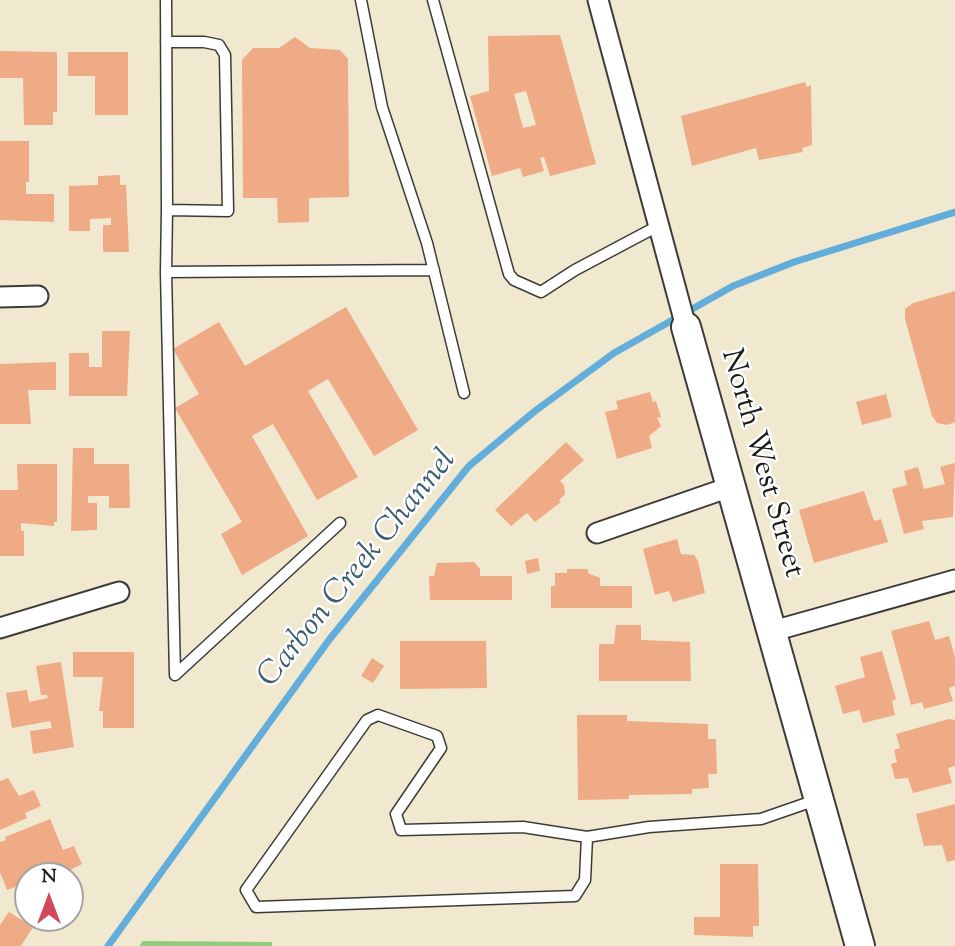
<!DOCTYPE html>
<style>
body{margin:0}
#map{position:relative;width:955px;height:946px;overflow:hidden;background:#f1e8d0;font-family:"Sorts Mill Goudy",serif}
canvas{display:block}
.north{position:absolute;left:14px;top:862px;width:70px;height:70px;box-sizing:border-box;background:#fff;border:2px solid #a4a4a4;border-radius:50%;rotate:0deg;font-size:19px;font-weight:700;line-height:28px;text-align:center;color:#1c1c1c}
.north::after{content:'';display:block;margin:auto;width:24px;height:32px;background:#d1495b;clip-path:polygon(50% 0,100% 100%,50% 72%,0 100%)}
</style>
<div id="map">
<canvas width="955" height="946"></canvas>
<div class="north">N</div>
</div>
<script>
const ctx = document.querySelector('canvas').getContext('2d');
ctx.lineJoin = 'round';
function paint(path, color) { ctx.fillStyle = color; ctx.fill(path, 'evenodd'); }
const poly = rows => new Path2D(rows.map(r => 'M' + r).join(''));
function trace(path, color, width, dash) { ctx.strokeStyle = color; ctx.lineWidth = width; ctx.lineCap = dash ? 'butt' : 'round'; ctx.setLineDash(dash || []); ctx.stroke(path); }
function write(font, color, halo, rows, align = 'center') {
  ctx.font = font + ' "Sorts Mill Goudy",serif'; ctx.lineWidth = 5; ctx.setLineDash([]); ctx.textBaseline = 'middle'; ctx.strokeStyle = halo; ctx.fillStyle = color; for (const [text, x, y, turn = 0] of rows) {
    ctx.save(); ctx.translate(x, y); ctx.rotate((+turn || 0) * Math.PI / 180); ctx.textAlign = isNaN(turn) ? turn : align; if (halo) ctx.strokeText(text, 0, 0); ctx.fillText(text, 0, 0); ctx.restore();
  }
}
const green = poly([
 [143,941,272,942,272,946,139,946]
]);
const stream = poly([
 [108,946,329,640,469,466,535,411,614,353,733,286,794,262,955,212]
]);
const building = poly([
 [560,35,596,164,550,176,544,157,540,158,544,171,523,177,520,168,492,176,470,96,489,91,488,36],
 [526,91,536,125,523,128,514,94],
 [295,37,310,48,340,50,348,59,349,197,309,198,309,222,278,223,277,198,243,198,242,60,253,48,279,48],
 [0,51,57,52,57,112,53,112,53,125,24,125,23,78,0,78],
 [68,52,128,52,128,115,95,115,95,76,68,76],
 [805,82,807,87,811,85,812,145,802,148,803,152,759,160,756,148,692,166,681,116],
 [0,141,29,141,29,182,26,182,26,194,54,194,54,222,0,220],
 [120,175,120,185,126,185,129,252,103,252,103,225,111,225,111,218,90,219,90,231,69,231,69,186,98,185,98,176],
 [955,291,955,422,947,425,937,423,932,416,905,319,905,309,913,303],
 [346,307,418,430,374,456,328,379,308,391,358,477,317,500,273,424,252,436,308,536,242,575,221,534,242,522,175,408,199,394,173,349,219,322,245,366],
 [102,331,130,331,127,396,69,396,69,353,89,353,89,367,102,367],
 [56,362,56,390,28,390,31,424,0,424,0,364],
 [650,392,653,402,656,401,661,417,657,418,661,426,649,436,652,448,617,459,605,412,618,409,616,401],
 [886,394,892,417,862,425,856,402],
 [566,442,584,460,560,481,564,485,565,494,559,500,561,502,535,522,527,513,511,526,495,510],
 [73,448,94,448,94,464,129,464,130,508,109,508,109,496,88,496,88,503,97,503,97,530,71,531],
 [955,463,953,517,922,521,924,529,904,534,892,489,907,485,904,471,918,467,924,489,945,484,940,467],
 [17,464,57,464,57,522,54,522,54,526,21,523,21,531,24,531,24,556,0,556,0,490,18,490],
 [864,491,874,521,881,519,888,542,814,563,799,510],
 [677,539,681,554,694,555,698,561,705,593,673,602,669,591,655,595,643,549],
 [538,558,540,571,527,574,525,561],
 [474,562,480,569,480,576,512,576,512,600,430,600,429,576,434,576,437,563],
 [567,569,588,569,588,573,600,578,600,586,632,586,632,608,551,608,551,586,555,586,555,573,567,573],
 [929,621,935,640,949,636,955,657,955,686,949,688,953,701,924,709,922,702,911,705,891,631],
 [616,625,641,625,641,640,690,642,691,681,599,681,599,644,614,644],
 [400,641,486,641,487,688,400,689],
 [882,651,896,699,892,701,895,715,863,723,859,710,843,714,835,686,865,677,860,657],
 [73,652,134,652,134,728,103,728,103,711,99,711,103,677,73,677],
 [372,658,384,666,373,683,361,676],
 [61,662,74,747,33,754,30,731,52,728,50,721,12,728,6,693,27,690,29,702,48,698,47,695,41,695,36,666],
 [577,715,627,715,627,721,708,724,708,739,716,739,717,774,708,774,709,788,692,789,692,794,629,795,629,799,578,800],
 [949,719,955,720,955,766,948,768,952,783,913,793,908,778,895,779,891,764,897,762,894,750,900,748,896,734],
 [8,778,19,796,34,790,41,806,25,813,27,818,0,830,0,781],
 [955,804,955,860,947,862,942,845,924,846,916,814],
 [50,819,63,850,74,846,82,864,58,876,28,876,28,882,7,890,0,872,0,842,6,840,5,837],
 [720,864,758,864,759,926,753,926,753,937,694,935,694,917,720,917],
 [9,912,33,927,21,946,0,946,0,925]
]);
const lane = poly([
 [166,0,167,210],
 [361,0,382,107,427,243,464,393],
 [433,0,509,274,514,280,541,292,575,270,658,226],
 [166,42,204,42,219,45,225,55,228,211,167,210,166,272],
 [340,523,175,675,166,272,434,270],
 [587,837,585,880,575,896,256,907,246,890,367,720,378,715,437,736,441,748,396,814,401,830,523,827,587,837,649,827,761,819,816,800]
]);
const street = poly([
 [598,0,686,327],
 [0,297,38,296],
 [597,533,730,487],
 [0,628,119,592],
 [773,631,955,580]
]);
const secondary = poly([
 [686,327,860,946]
]);
const streetNames = [
 ["North West Street",760,464,74]
];
const waterNames = [
 ["Carbon Creek Channel",359,570,-51]
];
paint(green, '#93ca7c');
trace(stream, '#63addb', 7);
paint(building, '#efaa86');
trace(lane, '#3c3b37', 13);
trace(street, '#3c3b37', 23);
trace(secondary, '#3c3b37', 32);
trace(lane, '#fff', 10);
trace(street, '#fff', 19);
trace(secondary, '#fff', 28);
write('30px', '#1c1c1c', '#fff', streetNames);
write('italic 32px', '#3c5d72', '#fff', waterNames);
</script>
